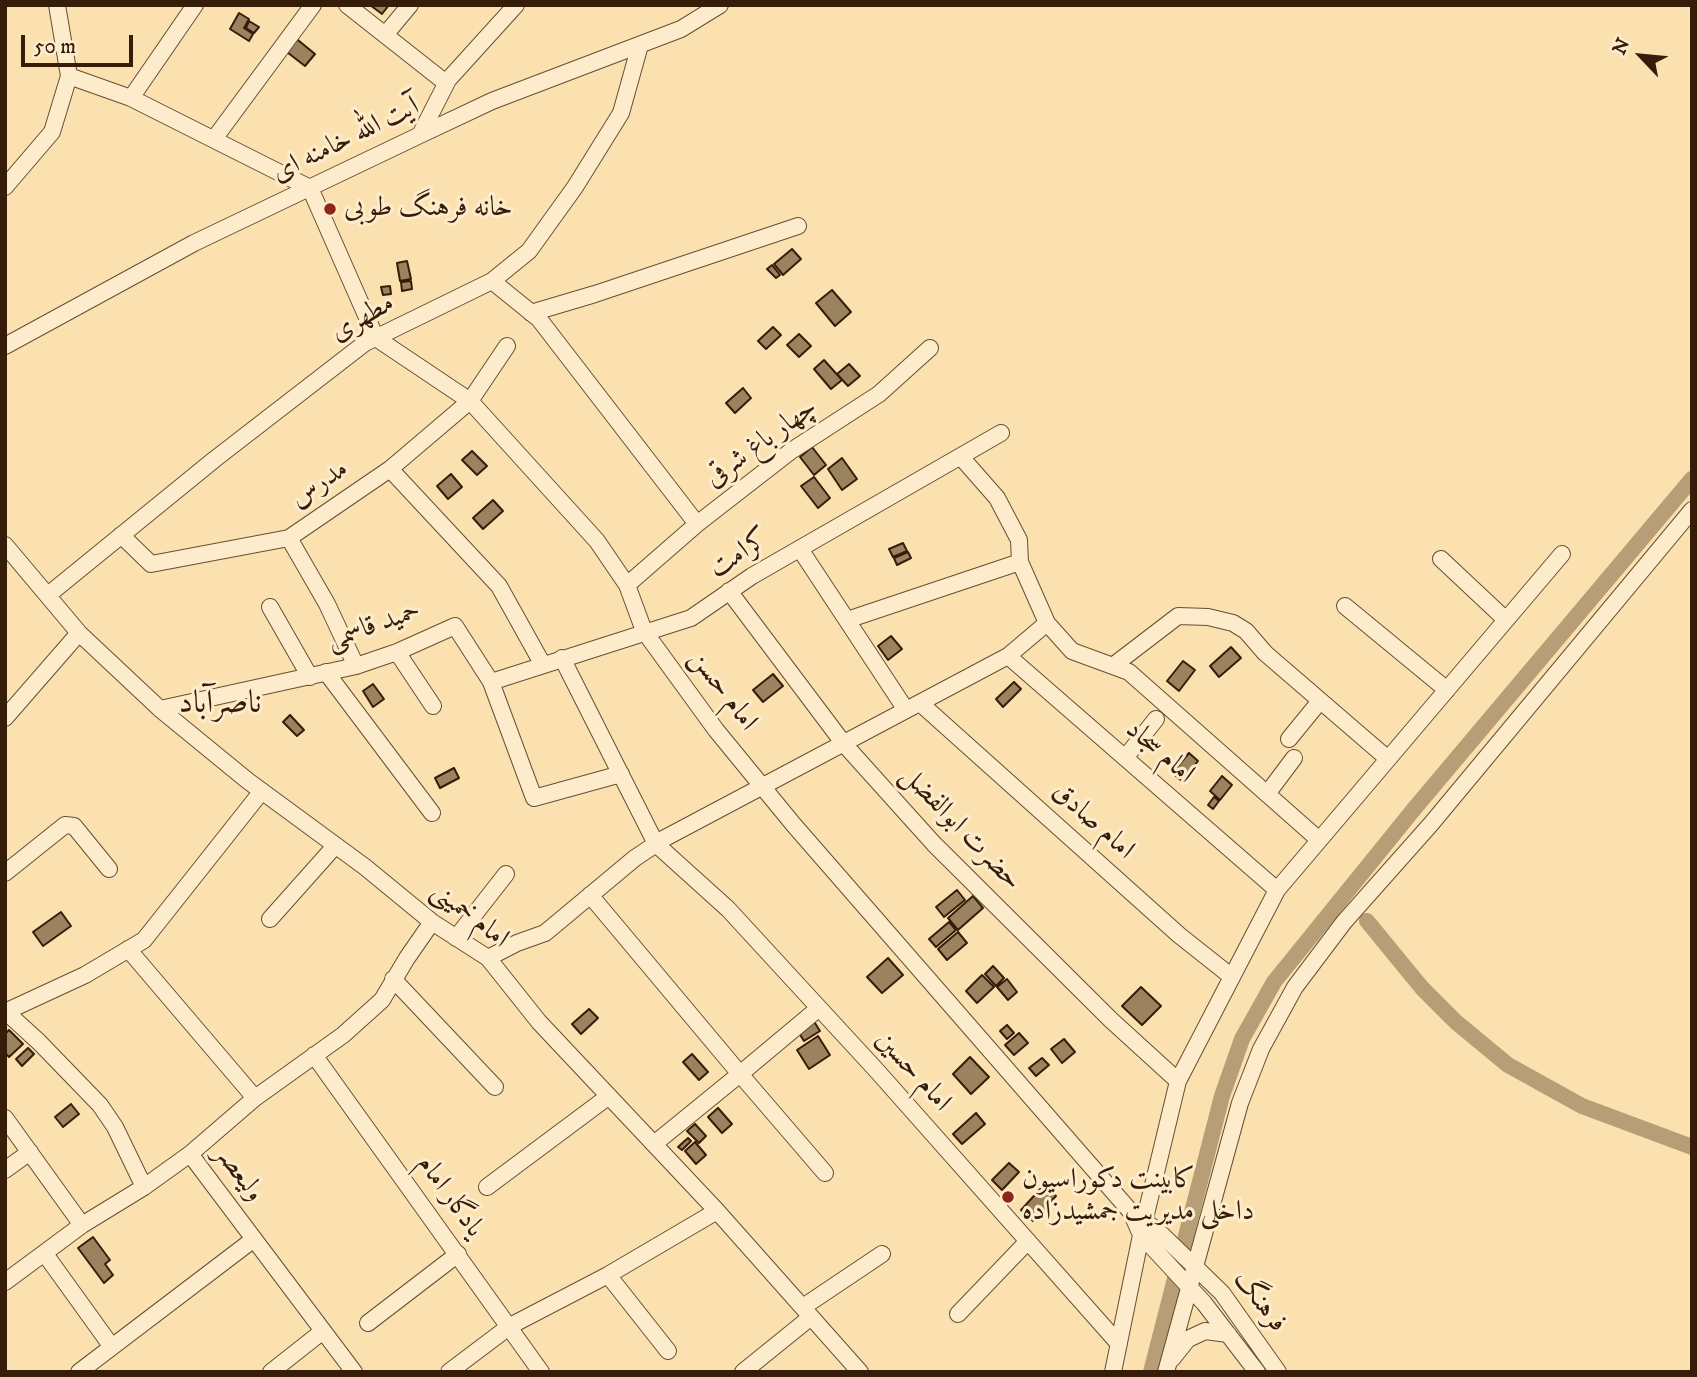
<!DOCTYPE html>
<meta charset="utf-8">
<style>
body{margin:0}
#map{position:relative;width:1697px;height:1377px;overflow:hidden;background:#fbe1b0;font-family:"IM FELL DW Pica",serif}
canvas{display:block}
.frame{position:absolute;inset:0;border:7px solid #361d09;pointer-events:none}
.north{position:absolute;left:1606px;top:21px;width:70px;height:70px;-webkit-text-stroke:5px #fceccc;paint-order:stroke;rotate:296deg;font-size:19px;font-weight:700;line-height:28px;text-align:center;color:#361d09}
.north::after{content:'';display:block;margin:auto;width:24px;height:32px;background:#361d09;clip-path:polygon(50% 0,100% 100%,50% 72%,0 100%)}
.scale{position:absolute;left:21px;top:35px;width:112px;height:32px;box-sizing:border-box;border:4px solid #361d09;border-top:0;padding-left:9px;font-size:21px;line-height:24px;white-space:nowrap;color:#361d09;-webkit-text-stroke:5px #fceccc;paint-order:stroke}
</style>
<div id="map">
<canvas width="1697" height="1377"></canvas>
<div class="frame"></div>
<div class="north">N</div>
<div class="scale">50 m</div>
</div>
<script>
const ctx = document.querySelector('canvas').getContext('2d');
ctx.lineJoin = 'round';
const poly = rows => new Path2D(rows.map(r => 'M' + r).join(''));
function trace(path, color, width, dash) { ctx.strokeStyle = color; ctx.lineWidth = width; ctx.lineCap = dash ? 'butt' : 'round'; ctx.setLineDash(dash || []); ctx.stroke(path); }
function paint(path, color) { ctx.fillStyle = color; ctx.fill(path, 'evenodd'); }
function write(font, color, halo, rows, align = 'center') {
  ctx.font = font + ' "IM FELL DW Pica",Amiri,serif'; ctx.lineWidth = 6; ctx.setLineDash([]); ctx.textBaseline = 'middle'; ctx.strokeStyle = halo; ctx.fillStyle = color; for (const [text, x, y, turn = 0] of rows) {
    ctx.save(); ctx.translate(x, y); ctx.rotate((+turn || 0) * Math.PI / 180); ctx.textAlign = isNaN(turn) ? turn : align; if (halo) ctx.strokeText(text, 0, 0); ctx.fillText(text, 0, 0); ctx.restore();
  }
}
const canal = poly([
 [1367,921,1422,988,1456,1022,1508,1065,1582,1106,1692,1147],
 [1151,1372,1222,1096,1242,1039,1274,982,1414,809,1692,479]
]);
const building = poly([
 [370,5,389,5,382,14,370,5],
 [239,13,249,19,244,28,253,34,249,41,230,29,239,13],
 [249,21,259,27,254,33,246,28,249,21],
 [293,36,315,54,305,66,283,49,293,36],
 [792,249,801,259,783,275,774,264,792,249],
 [407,261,411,279,400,281,397,263,407,261],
 [772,265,780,275,776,278,767,269,772,265],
 [411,281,412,289,402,291,401,282,411,281],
 [390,286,391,294,383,295,381,287,390,286],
 [832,290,851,312,835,326,816,303,832,290],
 [773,327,781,335,766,349,758,341,773,327],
 [799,334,811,346,799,357,787,345,799,334],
 [824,360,842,380,831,389,814,369,824,360],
 [849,364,860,376,848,386,837,374,849,364],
 [743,388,751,398,735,413,726,403,743,388],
 [812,447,826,465,814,475,800,457,812,447],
 [472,451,487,466,477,475,462,460,472,451],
 [842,458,857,479,842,490,828,469,842,458],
 [451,474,462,487,448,499,437,486,451,474],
 [814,477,830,498,818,508,801,486,814,477],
 [493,500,503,511,483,529,473,518,493,500],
 [903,543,907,551,893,557,889,549,903,543],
 [908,552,911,558,897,565,894,558,908,552],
 [891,636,902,649,888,660,878,646,891,636],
 [1231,647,1241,658,1219,677,1210,666,1231,647],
 [1183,661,1195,670,1179,691,1167,681,1183,661],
 [773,674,783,686,763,702,753,690,773,674],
 [1014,682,1021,689,1003,707,996,699,1014,682],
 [373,684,384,699,373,707,363,691,373,684],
 [290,715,304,730,297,736,283,722,290,715],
 [1189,753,1198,761,1182,781,1172,773,1189,753],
 [454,768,459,778,440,788,435,778,454,768],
 [1222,776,1232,785,1220,800,1210,791,1222,776],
 [1214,797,1219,801,1213,809,1208,805,1214,797],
 [957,890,965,900,944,917,936,907,957,890],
 [973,896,983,908,958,930,948,918,973,896],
 [61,912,71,926,43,946,33,932,61,912],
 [949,922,956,930,936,947,929,939,949,922],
 [958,932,967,943,947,960,938,949,958,932],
 [888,958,903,975,882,993,867,977,888,958],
 [993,966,1004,978,996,986,985,974,993,966],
 [982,975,994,987,977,1003,966,991,982,975],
 [1007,979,1017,992,1008,1000,997,987,1007,979],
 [1141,987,1161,1006,1142,1025,1122,1006,1141,987],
 [589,1009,598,1018,581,1034,572,1024,589,1009],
 [813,1020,820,1031,804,1041,797,1030,813,1020],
 [1007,1025,1014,1033,1007,1039,1000,1031,1007,1025],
 [9,1030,23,1044,9,1057,5,1053,5,1034,9,1030],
 [1019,1033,1028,1043,1014,1055,1005,1045,1019,1033],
 [818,1036,830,1055,809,1069,797,1050,818,1036],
 [1064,1039,1075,1052,1062,1063,1051,1049,1064,1039],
 [28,1048,34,1054,22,1066,16,1059,28,1048],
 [692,1054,708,1072,699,1080,683,1062,692,1054],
 [970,1057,989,1077,971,1094,953,1074,970,1057],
 [1042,1058,1049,1065,1036,1076,1029,1068,1042,1058],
 [71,1104,79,1114,63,1127,55,1117,71,1104],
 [718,1108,732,1124,722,1133,708,1117,718,1108],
 [976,1113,985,1124,962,1144,953,1134,976,1113],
 [695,1124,706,1136,699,1143,687,1131,695,1124],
 [688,1138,691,1141,682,1150,678,1147,688,1138],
 [695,1142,706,1155,696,1164,685,1151,695,1142],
 [1009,1163,1019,1172,1002,1190,992,1180,1009,1163],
 [1044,1185,1056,1196,1033,1221,1021,1210,1044,1185],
 [93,1237,110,1260,105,1264,113,1275,104,1283,78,1248,93,1237]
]);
const minor = poly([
 [347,5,446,83],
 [385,35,410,5],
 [69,76,131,98,310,188,376,338,470,401,597,541,627,585,644,631,716,730,793,824,1131,1212,1141,1235,1204,1303,1257,1372],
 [131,98,195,5],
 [420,135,448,80,516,5],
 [214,139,313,5],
 [5,187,52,132,69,76,57,5],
 [492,281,539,319,697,524],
 [531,313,595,294,798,226],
 [5,346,194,243,420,135,492,101,681,29,720,5],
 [961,457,997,498,1019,540,1020,562,1047,623],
 [390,469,499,586,543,665],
 [121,535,151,564,289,538,390,469,470,401,507,346],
 [289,538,327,604,356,666],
 [5,545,79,633,160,709,248,781,365,867,432,922,488,958,539,1022,717,1211,860,1372],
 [800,549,906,710],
 [1441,559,1506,620],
 [627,585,697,524,791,451,879,394,930,348],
 [729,591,844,744,934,844,1111,1020,1178,1081],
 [48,595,215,459,365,343,492,281,529,251,575,187,621,113,640,45],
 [1345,606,1447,690],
 [270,607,310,677],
 [847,620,1020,562],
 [397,652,433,706],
 [1008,656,1277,890],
 [562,658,656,844,728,909,878,1072,1119,1344],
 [1114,665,1178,616,1208,617,1233,623,1246,631,1265,653,1388,759],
 [326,672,432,813],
 [491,682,691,618,752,576,1001,433],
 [920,703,1179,935,1232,977],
 [160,709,356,666,397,652,455,626,491,682,534,798,621,774],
 [5,718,79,633],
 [1289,739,1320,701],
 [1125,758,1156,719],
 [1267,794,1294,758],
 [5,873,65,825,74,826,109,869],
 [590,895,740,1074,819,1008],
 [270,919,335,846],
 [456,938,506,874],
 [128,949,255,1098],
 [488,958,517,943,545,933,635,858,665,838,1008,656,1047,623,1072,651,1129,672,1318,839],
 [393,979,495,1087],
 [5,1011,39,1042,100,1105,115,1127,144,1187],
 [5,1012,85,975,144,940,262,791],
 [314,1055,541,1372],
 [5,1118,82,1225],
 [654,1144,740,1074,825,1173],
 [190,1154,255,1098,343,1035,382,1000,407,958,432,922],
 [5,1170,30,1152],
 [487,1187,609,1096],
 [1136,1215,1158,1231,1222,1293,1278,1372],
 [45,1254,112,1347],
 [608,1275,668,1351],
 [5,1282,82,1225,144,1187,190,1154,354,1372],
 [803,1307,882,1254],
 [958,1314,1028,1241],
 [368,1323,458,1254],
 [1172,1359,1188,1339,1205,1331,1228,1334],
 [79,1372,254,1239],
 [271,1372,323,1331],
 [449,1372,510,1326,608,1275,717,1211],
 [743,1372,811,1317],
 [1113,1372,1141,1235,1178,1081,1277,890,1562,554],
 [1166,1372,1240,1103,1261,1049,1295,987,1344,922,1431,824,1692,510]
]);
const markers = [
 [330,209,7,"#8f2418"],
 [1008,1197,7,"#8f2418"]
];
const streetNames = [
 ["آیت الله خامنه ای",346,141,-26],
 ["مطهری",363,319,-30],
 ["چهار باغ شرقی",762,444,-36],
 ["مدرس",320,485,-34],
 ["کرامت",740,555,-32],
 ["حمید قاسمی",374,627,-19],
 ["امام حسن",722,691,53],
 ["امام سجاد",1159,753,41],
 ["امام صادق",1092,822,42],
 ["حضرت ابوالفضل",960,829,46],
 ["امام خمینی",469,916,38],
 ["امام حسین",912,1072,48],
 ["ولیعصر",238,1174,53],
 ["یادگار امام",449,1197,54],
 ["فرهنگ",1259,1302,53]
];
const poiNames = [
 ["خانه فرهنگ طوبی",344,209],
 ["کابینت دکوراسیون",1022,1181],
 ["داخلی مدیریت جمشیدزاده",1022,1213]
];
const quarterNames = [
 ["ناصرآباد",220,705]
];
trace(canal, '#b89e77', 16);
paint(building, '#9c8360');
trace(building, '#361d09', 2);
trace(minor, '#674e33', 18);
trace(minor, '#fceccc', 16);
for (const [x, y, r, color] of markers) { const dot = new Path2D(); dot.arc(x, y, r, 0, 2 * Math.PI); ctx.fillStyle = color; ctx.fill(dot); trace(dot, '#fceccc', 2.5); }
write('28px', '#361d09', '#fceccc', streetNames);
write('28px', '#361d09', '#fceccc', poiNames, 'left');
write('32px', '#361d09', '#fceccc', quarterNames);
</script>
